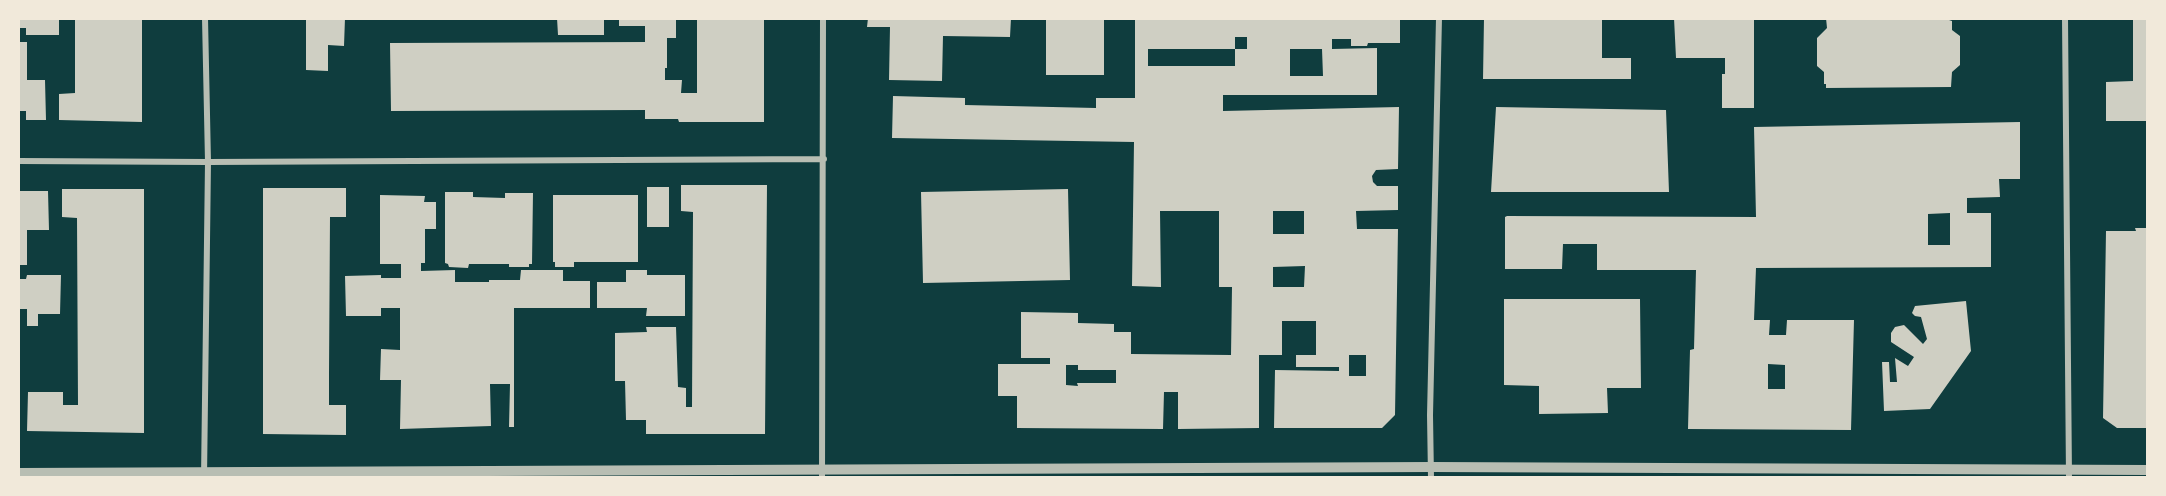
<!DOCTYPE html>
<style>
body{margin:0}
#map{position:relative;width:2166px;height:496px;overflow:hidden;background:#0f3d3e;font-family:"Roboto Condensed",sans-serif}
canvas{display:block}
.frame{position:absolute;inset:0;border:20px solid #f1e9da;pointer-events:none}
</style>
<div id="map">
<canvas width="2166" height="496"></canvas>
<div class="frame"></div>
</div>
<script>
const ctx = document.querySelector('canvas').getContext('2d');
ctx.lineJoin = 'round';
function paint(path, color) { ctx.fillStyle = color; ctx.fill(path, 'evenodd'); }
const poly = rows => new Path2D(rows.map(r => 'M' + r).join(''));
function trace(path, color, width, dash) { ctx.strokeStyle = color; ctx.lineWidth = width; ctx.lineCap = dash ? 'butt' : 'round'; ctx.setLineDash(dash || []); ctx.stroke(path); }
const building = poly([
 [18,18,59,18,59,35,26,35,26,28,18,28],
 [75,18,142,18,142,122,59,120,59,94,75,93],
 [306,18,345,18,344,46,328,45,328,71,306,70],
 [557,18,604,18,604,35,558,35],
 [619,18,676,18,676,38,667,38,667,68,665,68,665,80,682,80,681,93,697,93,697,18,764,18,764,122,679,122,678,119,645,119,645,110,391,111,390,43,645,42,645,26,619,26],
 [868,18,1011,18,1010,37,943,36,942,81,889,80,890,27,867,27],
 [1046,18,1104,18,1104,75,1046,75],
 [1135,18,1162,18,1162,20,1187,20,1187,18,1400,18,1400,43,1368,43,1367,46,1351,46,1351,39,1332,39,1332,49,1377,48,1377,95,1223,95,1223,111,1399,107,1398,169,1376,170,1372,176,1373,182,1377,186,1398,186,1398,210,1356,211,1357,229,1398,229,1395,415,1382,428,1274,428,1275,370,1339,371,1339,367,1296,367,1296,355,1316,355,1316,321,1282,321,1282,355,1259,355,1259,428,1178,429,1178,392,1164,392,1163,429,1017,428,1017,396,998,396,998,364,1050,364,1050,358,1021,358,1021,312,1078,313,1078,323,1114,324,1114,332,1131,332,1131,354,1231,355,1232,287,1219,287,1219,211,1160,211,1161,287,1132,286,1134,142,892,138,893,96,965,98,965,105,1096,108,1096,98,1135,98],
 [1235,37,1247,37,1247,49,1235,49],
 [1148,49,1235,49,1235,66,1148,66],
 [1290,49,1322,49,1323,76,1290,76],
 [1273,211,1304,211,1304,234,1273,234],
 [1305,266,1304,287,1273,287,1273,267],
 [1349,355,1366,355,1366,376,1349,376],
 [1066,365,1078,365,1078,370,1116,370,1116,383,1077,383,1078,386,1066,385],
 [1484,18,1627,18,1627,20,1602,20,1602,58,1631,58,1631,79,1483,79],
 [1674,18,1754,18,1754,108,1722,108,1722,74,1725,74,1725,58,1676,58],
 [1826,18,1949,18,1949,20,1952,21,1952,30,1960,36,1960,65,1952,72,1951,87,1826,88,1826,84,1824,84,1824,72,1817,66,1817,38,1827,28],
 [2133,18,2148,18,2148,121,2106,121,2106,82,2133,81],
 [18,42,27,42,27,80,45,80,46,120,26,120,26,111,18,111],
 [1496,107,1666,110,1669,192,1491,192],
 [2020,122,2020,179,1999,179,2000,197,1967,198,1967,213,1991,213,1991,267,1756,268,1754,320,1770,320,1769,335,1786,335,1787,320,1854,320,1851,430,1688,429,1690,350,1694,349,1696,270,1597,270,1597,244,1563,244,1562,269,1505,269,1505,217,1507,216,1756,217,1754,127],
 [1950,213,1950,245,1928,245,1928,214],
 [1768,364,1785,365,1785,389,1768,389],
 [681,185,767,185,765,434,646,434,646,420,626,420,625,381,615,381,615,333,647,332,646,327,676,327,678,387,686,388,686,407,692,407,693,212,681,211],
 [647,187,669,187,669,227,647,227],
 [263,188,346,188,346,217,330,217,329,373,329,405,346,405,346,435,263,434],
 [62,189,144,189,144,433,27,431,28,392,63,392,63,405,78,405,77,218,62,217],
 [1068,189,1070,280,923,283,921,192],
 [18,191,48,191,49,230,27,230,27,265,18,265],
 [445,192,473,192,473,197,505,198,505,193,533,193,532,264,529,264,529,267,509,267,509,264,469,264,468,268,449,267,448,264,445,263],
 [380,195,425,196,424,202,436,202,436,229,425,229,425,263,421,263,421,271,455,270,455,282,489,282,489,280,520,280,521,270,563,270,563,281,590,281,590,308,514,308,514,427,509,427,510,384,490,384,491,426,400,429,401,380,380,380,381,349,400,350,400,308,381,308,381,316,346,316,345,276,381,275,381,278,401,278,401,264,380,264],
 [553,195,638,195,638,262,574,262,574,267,555,267,555,262,553,262],
 [2135,228,2148,228,2148,428,2117,428,2103,418,2106,231,2136,231],
 [626,270,647,270,647,275,685,275,685,316,646,316,647,308,597,308,597,282,626,282],
 [27,275,61,275,60,314,38,314,38,326,27,326,27,309,18,309,18,279,26,279],
 [1504,299,1640,299,1641,388,1607,388,1608,413,1539,414,1539,386,1504,385],
 [1966,301,1971,351,1930,409,1884,411,1882,362,1889,362,1890,382,1897,382,1895,358,1908,366,1914,357,1891,342,1891,333,1895,327,1904,325,1923,344,1927,339,1921,317,1915,316,1912,313,1915,306]
]);
const minor = poly([
 [2065,18,2069,478],
 [18,161,208,162,824,159],
 [204,478,208,162,205,18],
 [822,478,823,18],
 [1431,478,1430,415,1439,18]
]);
const tertiary = poly([
 [18,473,1432,467,2148,470]
]);
paint(building, '#cfcfc3');
trace(minor, '#b8beb3', 6);
trace(tertiary, '#b8beb3', 10);
</script>
